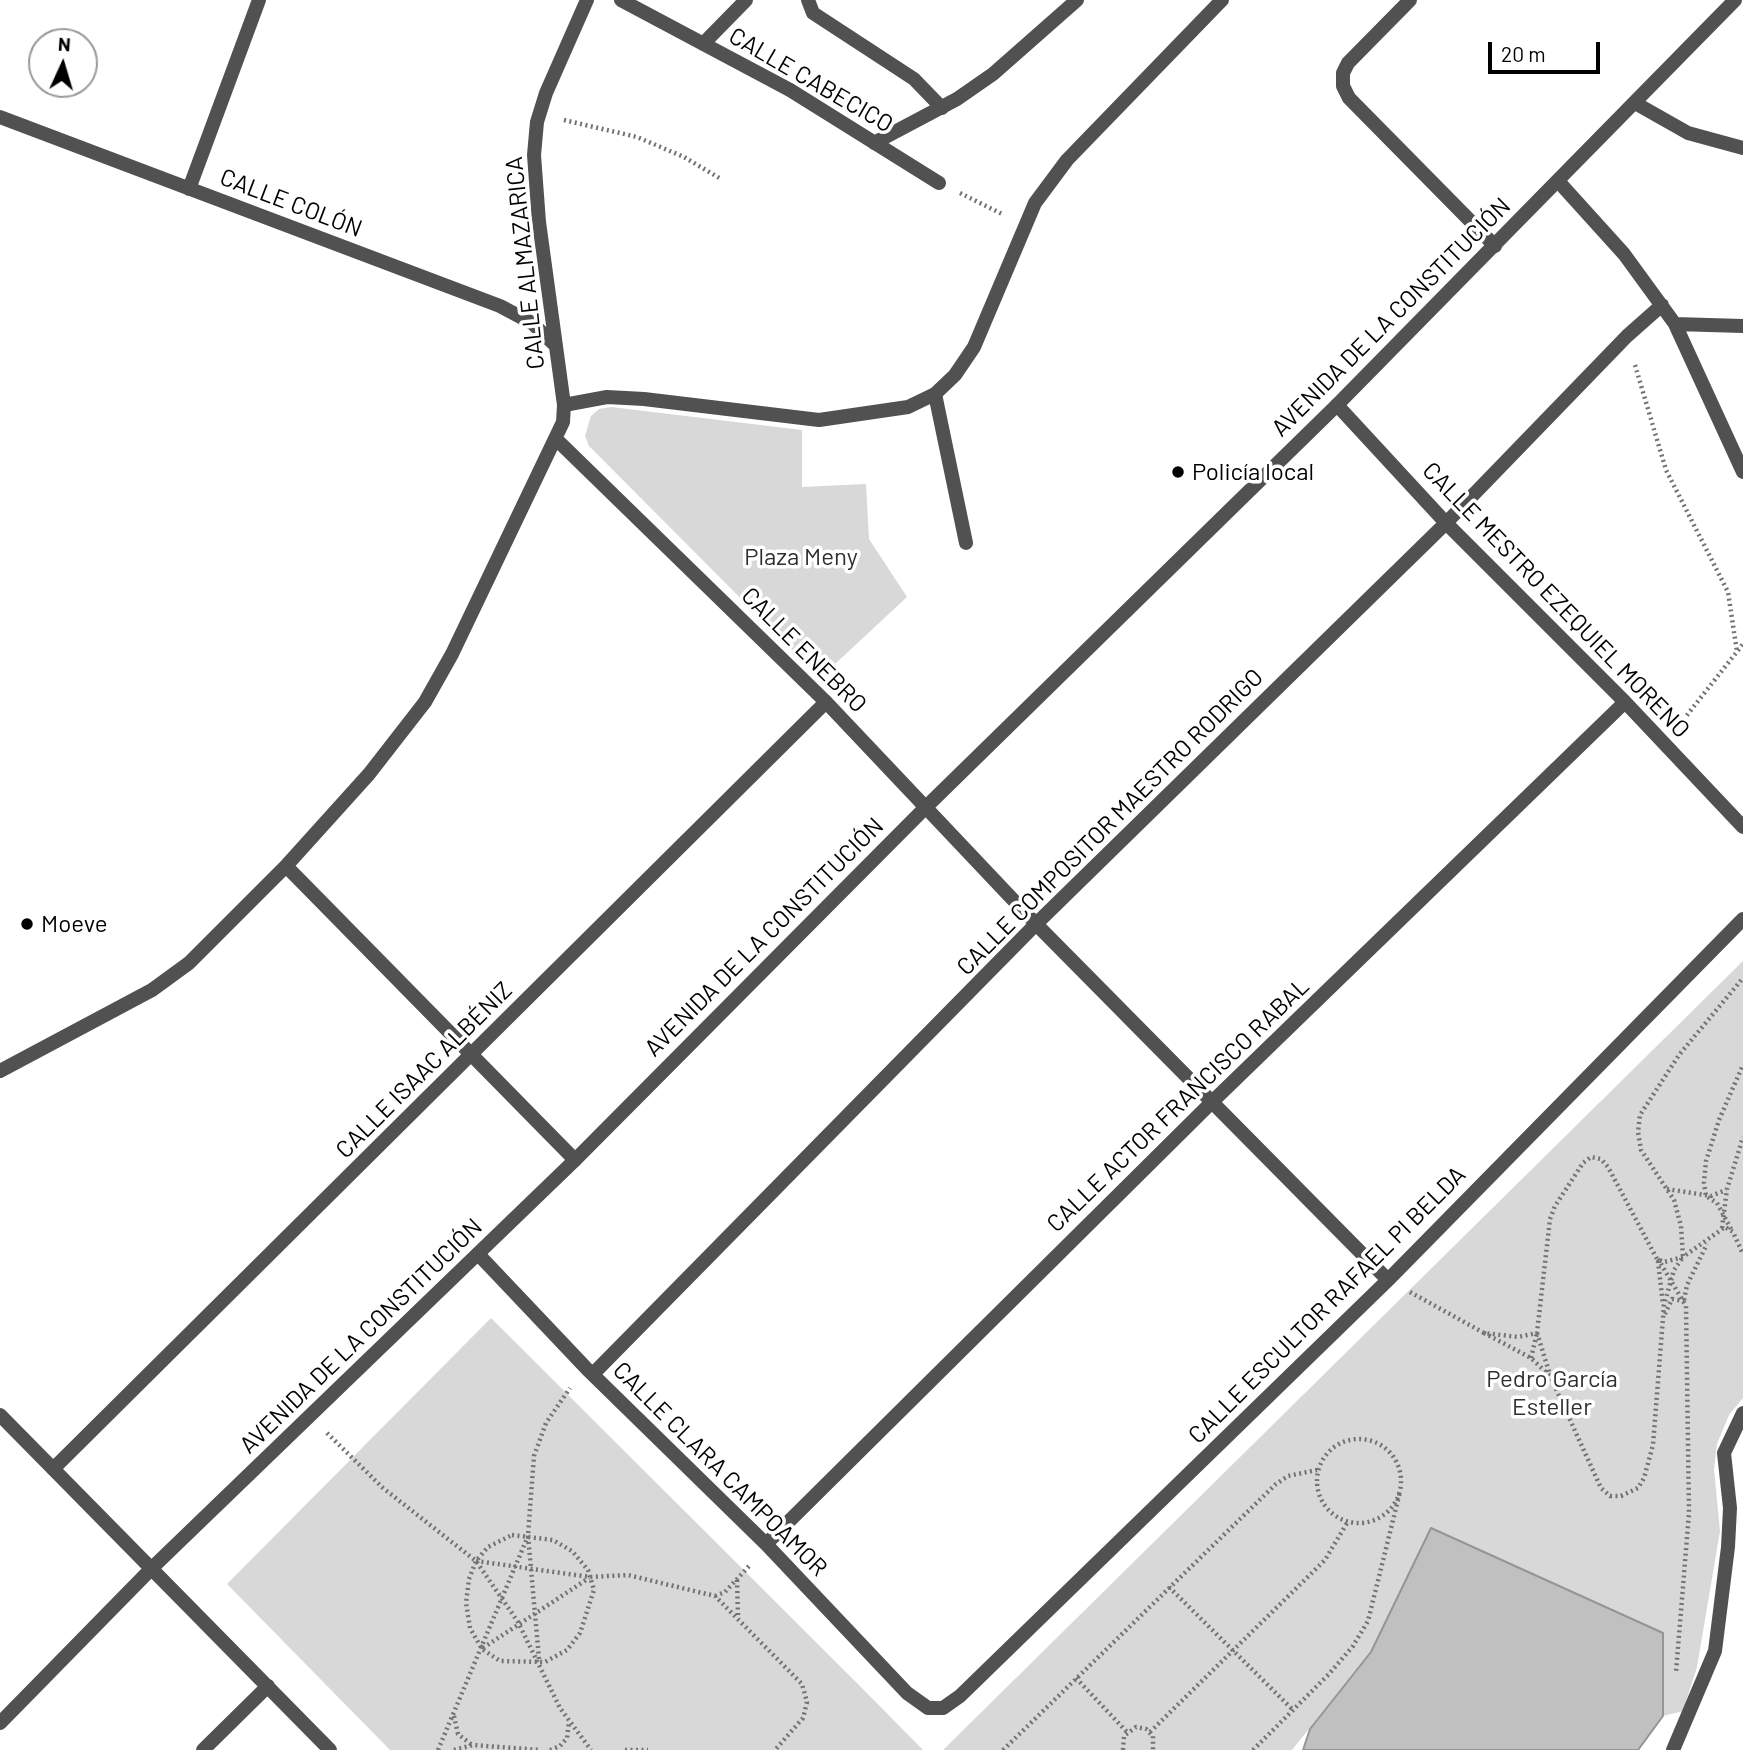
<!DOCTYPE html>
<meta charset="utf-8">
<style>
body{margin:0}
#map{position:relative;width:1743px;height:1750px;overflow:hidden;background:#fff;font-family:Barlow,sans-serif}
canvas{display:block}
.north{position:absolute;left:28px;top:28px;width:70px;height:70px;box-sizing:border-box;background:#fff;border:2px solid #999;border-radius:50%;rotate:4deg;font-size:19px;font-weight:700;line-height:28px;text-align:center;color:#000}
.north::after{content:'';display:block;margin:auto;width:24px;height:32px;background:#000;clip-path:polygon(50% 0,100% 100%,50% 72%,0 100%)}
.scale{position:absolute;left:1488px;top:42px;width:112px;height:32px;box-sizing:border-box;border:4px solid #000;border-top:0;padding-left:9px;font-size:21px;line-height:24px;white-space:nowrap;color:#000;-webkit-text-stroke:5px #fff;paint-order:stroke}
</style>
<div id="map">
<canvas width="1743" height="1750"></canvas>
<div class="north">N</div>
<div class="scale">20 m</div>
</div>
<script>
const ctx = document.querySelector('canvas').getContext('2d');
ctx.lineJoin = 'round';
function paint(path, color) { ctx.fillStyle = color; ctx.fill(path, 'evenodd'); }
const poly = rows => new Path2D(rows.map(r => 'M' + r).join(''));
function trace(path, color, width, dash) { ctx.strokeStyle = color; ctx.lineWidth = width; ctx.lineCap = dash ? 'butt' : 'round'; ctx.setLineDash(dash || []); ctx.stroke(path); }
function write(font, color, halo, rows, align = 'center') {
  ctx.font = font + ' Barlow,sans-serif'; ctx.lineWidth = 7; ctx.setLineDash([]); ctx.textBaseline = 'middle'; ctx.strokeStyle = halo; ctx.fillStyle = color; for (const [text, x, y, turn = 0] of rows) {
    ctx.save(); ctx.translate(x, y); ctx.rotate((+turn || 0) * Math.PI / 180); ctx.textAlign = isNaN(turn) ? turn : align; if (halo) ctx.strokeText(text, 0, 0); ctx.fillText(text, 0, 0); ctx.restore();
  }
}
const green = poly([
 [611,407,802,430,802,487,866,484,869,539,907,597,820,678,589,446,585,436,591,416,599,409],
 [1743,961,1743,1398,1729,1415,1717,1444,1714,1469,1720,1531,1697,1667,1683,1711,1663,1716,1663,1633,1432,1529,1371,1652,1292,1750,943,1750],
 [491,1318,861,1687,923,1750,390,1750,227,1584]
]);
const building = poly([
 [1431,1528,1663,1633,1663,1716,1638,1750,1303,1750,1310,1729,1371,1652,1431,1528]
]);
const path = poly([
 [564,120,637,137,684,157,721,179],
 [960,193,1002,214],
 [1635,365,1666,470,1728,592,1737,652],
 [1680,724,1743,644],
 [1667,1189,1711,1196,1726,1190],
 [1722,1228,1727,1189,1743,1137],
 [1731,1229,1717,1203,1706,1196,1704,1183,1706,1161,1719,1120,1743,1065],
 [1658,1259,1686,1306,1689,1513,1676,1672],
 [1658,1261,1663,1305],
 [1410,1292,1484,1333,1518,1337,1537,1333,1550,1219,1555,1206,1583,1163,1591,1157,1601,1159,1608,1167,1657,1259,1664,1262,1683,1257,1725,1227,1733,1232,1743,1254],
 [1684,1300,1687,1285,1707,1244],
 [1665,1314,1672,1299,1684,1301],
 [1484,1333,1531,1358,1550,1376,1601,1488,1610,1496,1621,1496,1638,1488,1644,1478,1653,1445,1664,1305,1674,1270,1683,1257,1681,1226,1674,1200,1641,1150,1638,1132,1640,1115,1679,1055,1743,978],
 [1537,1333,1550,1375],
 [1531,1358,1537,1333],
 [327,1433,383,1488,476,1561,518,1622,560,1708,591,1750],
 '1317 1481a42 42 0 1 1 84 0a42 42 0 1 1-84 0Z',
 [512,1535,553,1540,572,1551,588,1570,594,1590,580,1633,567,1650,545,1662,500,1661,482,1649,470,1628,466,1603,469,1579,476,1561,488,1547,512,1535],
 [476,1561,590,1577,628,1575,715,1596,802,1684,807,1702,803,1718,775,1750],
 [737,1580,738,1616],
 [1169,1587,1293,1710],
 [715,1596,725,1592,750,1565],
 [483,1648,589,1578],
 [539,1659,528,1535,534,1456,546,1423,570,1388],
 [1076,1678,1127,1732],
 [454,1716,458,1734,472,1745],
 [1150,1732,1325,1560,1347,1523],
 [438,1750,528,1536],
 [454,1750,473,1745,540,1750],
 [550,1750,560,1746,567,1738,569,1722],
 [625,1750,648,1750],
 [1003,1750,1276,1484,1288,1476,1317,1470],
 [1123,1750,1124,1736,1136,1727,1146,1729,1153,1736,1153,1750],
 [1253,1750,1329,1674,1353,1646,1368,1621,1400,1492]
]);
const pedestrian = poly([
 [808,0,813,13,914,79,942,108],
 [935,394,966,543]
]);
const minor = poly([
 [621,0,790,90,939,183],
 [1410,0,1348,63,1343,73,1343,86,1349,98,1495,246],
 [703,44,746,0],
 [1635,103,1688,133,1743,148],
 [0,117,500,306,532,323,556,346],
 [874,143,957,99,993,74,1077,0],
 [1558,181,1624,254,1675,324,1743,472],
 [189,189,259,0],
 [1675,324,1743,326],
 [564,405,607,397,644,399,819,420,908,407,935,394,955,375,974,347,1035,203,1067,160,1222,0],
 [1337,405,1446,523,1625,702,1743,827],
 [557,440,826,702,1036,924,1388,1280],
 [286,866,575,1160],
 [0,1071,152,990,189,963,286,866,369,774,425,702,452,654,563,422,564,405,539,222,534,155,537,122,546,93,587,0],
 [478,1254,587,1369,766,1544,907,1693,928,1708,943,1708,960,1696,1388,1280,1743,919],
 [593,1374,1036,924,1446,523,1627,336,1662,305],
 [0,1415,330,1750],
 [53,1469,826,702],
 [766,1544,1213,1101,1625,702],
 [203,1750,268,1686],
 [1673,1750,1715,1651,1728,1547,1730,1508,1724,1453,1743,1413]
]);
const tertiary = poly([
 [0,1723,153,1567,575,1160,926,807,1337,405,1735,0]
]);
const markers = [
 [1178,472,7,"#000"],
 [27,924,7,"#000"]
];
const streetNames = [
 ["CALLE CABECICO",811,80,30],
 ["CALLE COLÓN",291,203,21],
 ["CALLE ALMAZARICA",525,263,-96],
 ["AVENIDA DE LA CONSTITUCIÓN",1391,317,-45],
 ["CALLE MESTRO EZEQUIEL MORENO",1556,600,46],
 ["CALLE ENEBRO",804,650,45],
 ["CALLE COMPOSITOR MAESTRO RODRIGO",1110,822,-45],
 ["AVENIDA DE LA CONSTITUCIÓN",764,937,-45],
 ["CALLE ISAAC ALBÉNIZ",424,1070,-45],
 ["CALLE ACTOR FRANCISCO RABAL",1178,1105,-44],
 ["CALLE ESCULTOR RAFAEL PI BELDA",1327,1305,-45],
 ["AVENIDA DE LA CONSTITUCIÓN",361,1336,-44],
 ["CALLE CLARA CAMPOAMOR",720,1469,45]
];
const poiNames = [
 ["Policía local",1192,472],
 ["Moeve",41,924]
];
const parkNames = [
 ["Plaza Meny",801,557],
 ["Pedro García",1552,1379],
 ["Esteller",1552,1407]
];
paint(green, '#d8d8d8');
paint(building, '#c0c0c0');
trace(building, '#959595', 2);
trace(path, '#737373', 4.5, [2, 3.5]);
trace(pedestrian, '#515151', 14);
trace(minor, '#515151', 14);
trace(tertiary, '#515151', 14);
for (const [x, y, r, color] of markers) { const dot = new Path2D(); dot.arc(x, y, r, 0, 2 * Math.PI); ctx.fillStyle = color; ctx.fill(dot); trace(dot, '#fff', 2.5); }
write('24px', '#000', '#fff', streetNames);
write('24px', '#000', '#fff', poiNames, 'left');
write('24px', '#2f2f2f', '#fff', parkNames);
</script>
